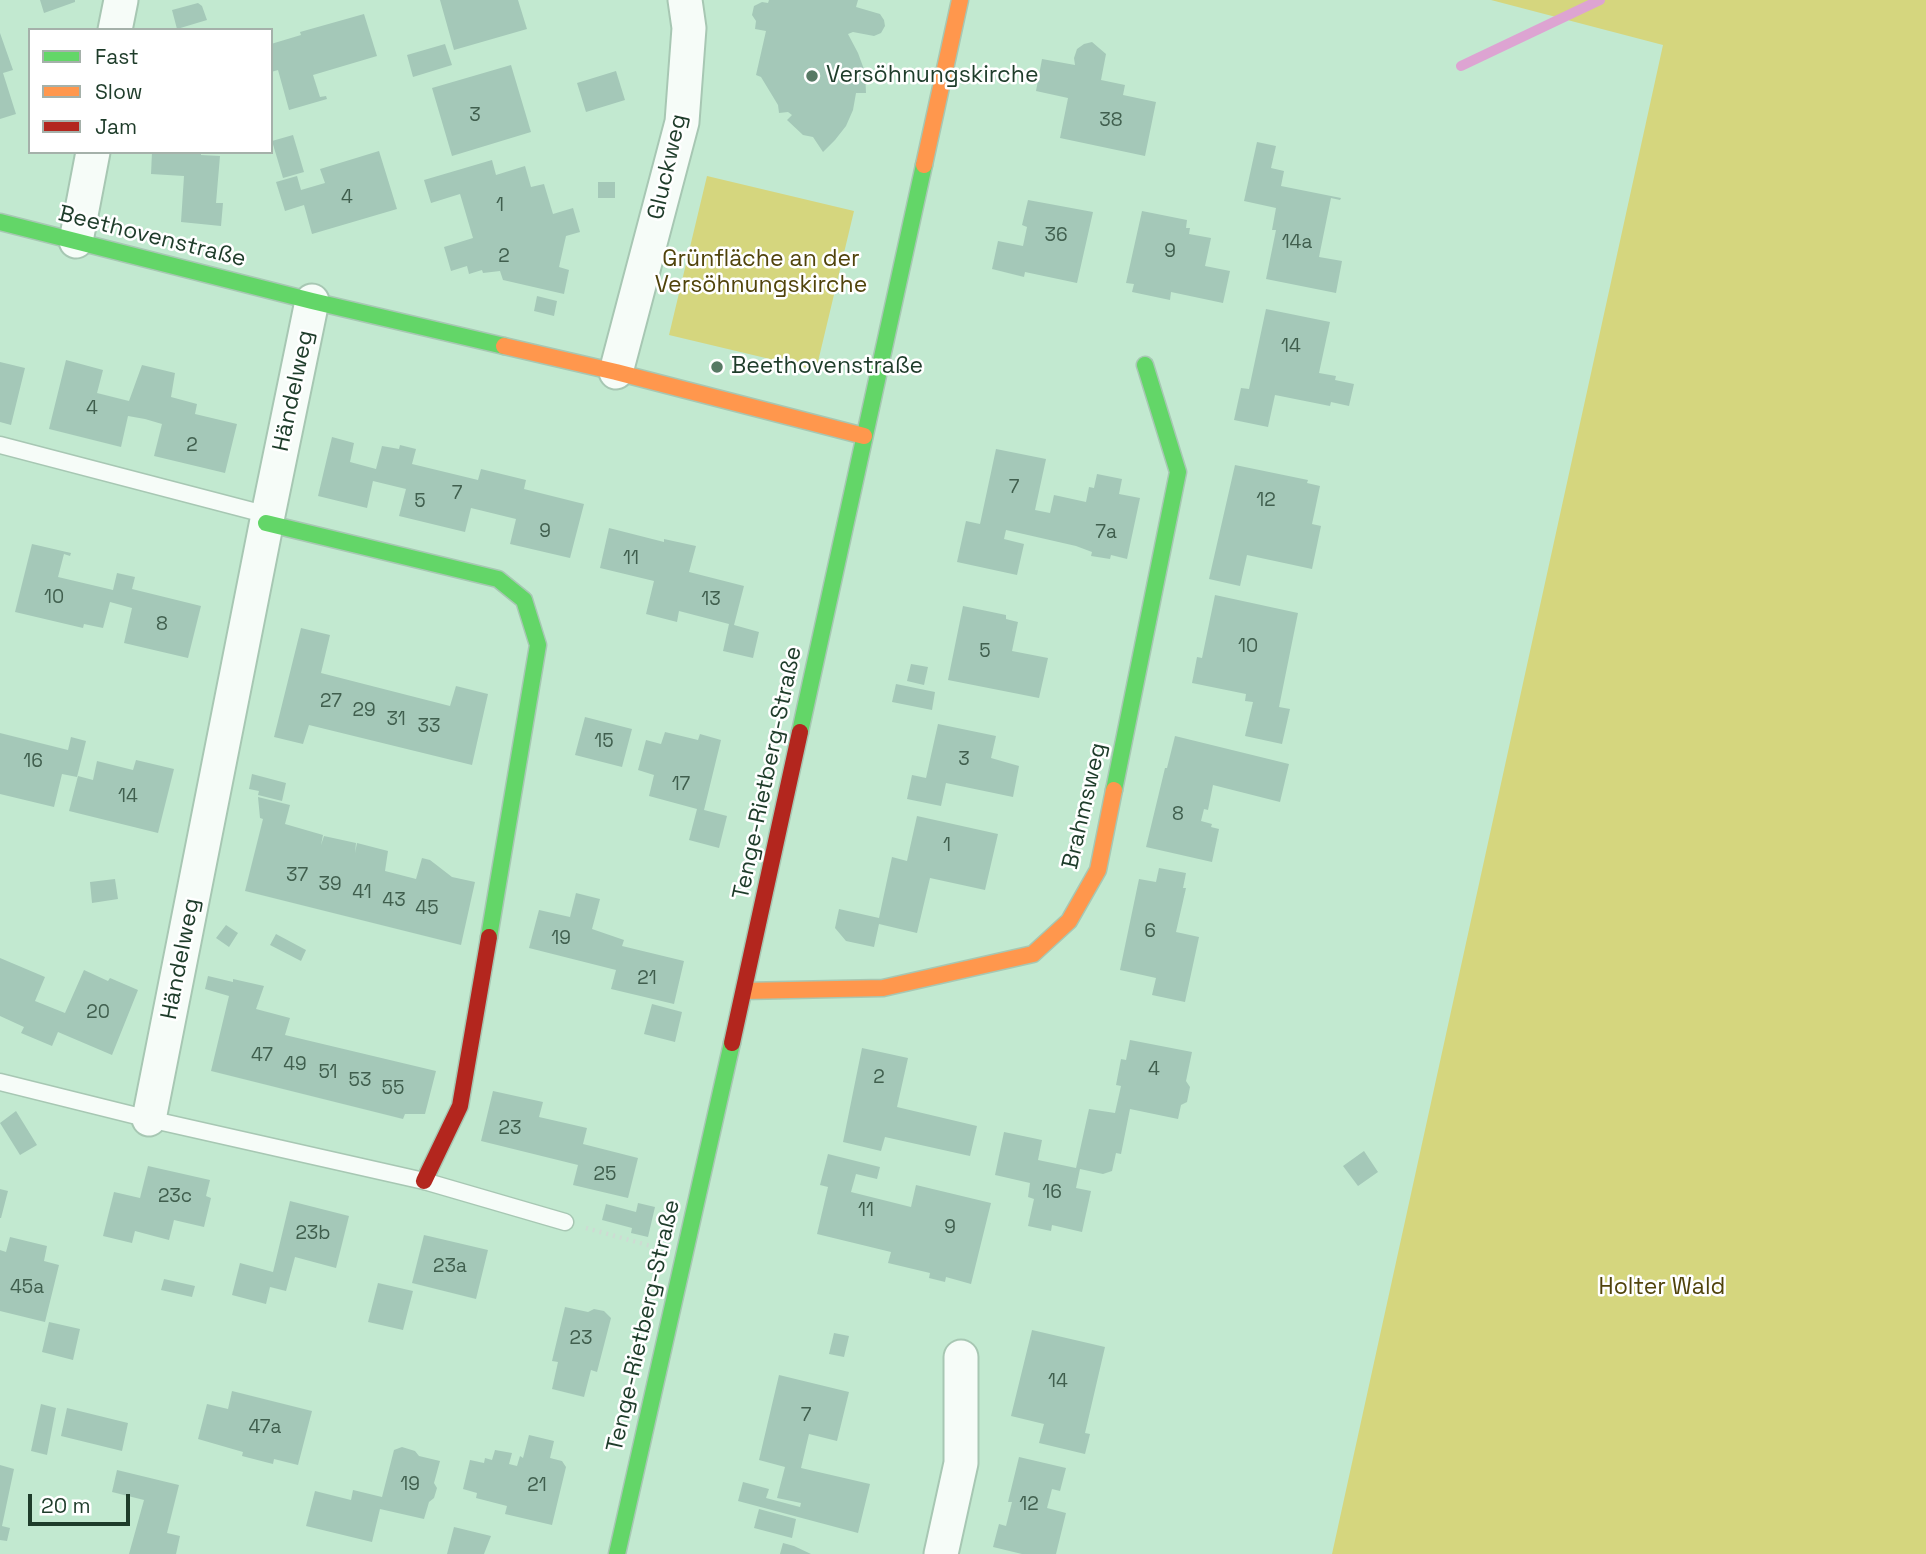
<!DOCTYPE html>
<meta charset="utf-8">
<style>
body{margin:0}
#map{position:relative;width:1926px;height:1554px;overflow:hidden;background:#c2e9d0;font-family:"Space Grotesk",sans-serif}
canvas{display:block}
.legend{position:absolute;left:28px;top:28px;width:245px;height:126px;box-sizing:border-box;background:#fff;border:2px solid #a5b1aa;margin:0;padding:9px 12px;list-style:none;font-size:21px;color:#1e3c2a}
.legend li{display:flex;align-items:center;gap:14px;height:35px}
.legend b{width:35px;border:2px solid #a5b1aa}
.scale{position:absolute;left:28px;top:1494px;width:102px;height:32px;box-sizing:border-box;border:4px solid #1e3c2a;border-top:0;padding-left:9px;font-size:21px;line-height:24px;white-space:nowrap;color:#1e3c2a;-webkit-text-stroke:5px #fff;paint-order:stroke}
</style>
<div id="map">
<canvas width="1926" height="1554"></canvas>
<ul class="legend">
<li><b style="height:9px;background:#63d668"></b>Fast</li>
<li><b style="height:9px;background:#ff974d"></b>Slow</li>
<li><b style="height:9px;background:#b3261e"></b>Jam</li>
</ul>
<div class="scale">20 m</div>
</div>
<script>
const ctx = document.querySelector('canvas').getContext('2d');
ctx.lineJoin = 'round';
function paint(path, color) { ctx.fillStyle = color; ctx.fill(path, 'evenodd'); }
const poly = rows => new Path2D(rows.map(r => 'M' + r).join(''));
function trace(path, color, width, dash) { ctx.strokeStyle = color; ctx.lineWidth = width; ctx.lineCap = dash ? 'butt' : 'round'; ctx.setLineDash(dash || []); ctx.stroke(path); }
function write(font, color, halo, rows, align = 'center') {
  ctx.font = font + ' "Space Grotesk",sans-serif'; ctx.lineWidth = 5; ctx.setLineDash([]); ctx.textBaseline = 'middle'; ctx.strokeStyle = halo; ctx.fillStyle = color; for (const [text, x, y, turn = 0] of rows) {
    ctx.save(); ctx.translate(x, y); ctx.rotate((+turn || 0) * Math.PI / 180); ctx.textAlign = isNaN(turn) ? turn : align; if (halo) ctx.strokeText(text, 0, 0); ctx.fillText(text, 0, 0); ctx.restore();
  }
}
const green = poly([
 [1491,0,1926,0,1926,1554,1332,1554,1663,45],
 [707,176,854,211,816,370,669,335]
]);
const stream = poly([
 [1461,66,1600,0]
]);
const building = poly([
 [40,0,75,0,75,2,44,13],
 [440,0,518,0,527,29,454,50],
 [769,0,858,0,856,7,880,14,884,20,885,26,881,33,874,36,853,32,848,34,858,53,865,72,866,93,856,93,853,110,846,126,835,140,823,152,813,137,803,135,787,120,792,115,788,112,779,113,778,105,761,77,756,75,766,31,755,29,756,21,752,15,754,6,762,2,768,3],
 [198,3,202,6,207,20,177,29,172,10],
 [364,14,377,56,313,75,320,97,326,96,327,99,289,110,278,70,271,72,271,44,301,35,300,32],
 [0,33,13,70,3,73,16,114,0,119],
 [1092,42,1106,54,1101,80,1125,85,1123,95,1156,102,1145,156,1060,138,1068,98,1036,91,1042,59,1075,65,1074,58,1077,49,1084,44],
 [445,44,452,65,413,77,407,55],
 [511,65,531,132,452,156,432,88],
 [616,71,625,100,586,112,577,83],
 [293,135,304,172,283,178,272,141],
 [1257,142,1276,146,1271,168,1284,171,1281,186,1341,198,1340,200,1331,198,1319,257,1342,261,1336,293,1266,279,1276,230,1272,230,1276,208,1244,201],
 [379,151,397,209,312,234,304,205,285,211,276,182,297,176,301,190,325,183,320,169],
 [152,152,201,152,201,155,220,156,216,203,223,203,221,226,181,222,184,176,151,174],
 [492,160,496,175,525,166,531,187,544,184,553,214,573,208,580,232,566,236,559,267,569,270,564,294,503,280,500,271,483,273,482,270,469,274,467,266,451,271,444,247,473,238,460,194,431,203,424,180],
 [598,182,615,182,615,198,598,198],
 [1028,200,1093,212,1077,283,1025,272,1024,277,992,269,998,241,1023,246,1027,227,1022,225],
 [1142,211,1187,220,1186,228,1190,228,1189,234,1211,238,1205,266,1230,271,1223,303,1171,292,1170,300,1132,292,1134,284,1126,283],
 [537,296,557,301,554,316,534,311],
 [1266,309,1330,322,1319,373,1336,376,1335,380,1354,384,1349,406,1331,402,1330,406,1275,395,1268,427,1234,420,1241,388,1249,389],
 [66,360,103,370,97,393,129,401,142,365,175,373,171,397,197,404,195,414,237,424,225,473,154,456,162,424,145,419,128,416,121,447,49,429],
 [0,362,25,368,11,425,0,422],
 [332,437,354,443,350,462,376,469,382,446,399,449,400,445,416,449,412,464,478,480,481,469,526,480,524,489,584,504,570,558,510,544,516,519,471,508,465,532,399,516,406,489,373,481,367,508,318,496],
 [996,449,1046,459,1035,510,1050,513,1054,495,1086,502,1089,487,1094,488,1097,474,1122,479,1119,494,1140,498,1127,559,1111,555,1110,559,1091,556,1092,552,1076,546,1006,530,1004,539,1024,544,1017,575,957,562,966,521,980,524],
 [1235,465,1308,480,1307,483,1320,486,1312,524,1321,526,1312,569,1247,555,1240,586,1209,579],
 [609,528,664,542,664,539,696,546,689,572,744,586,734,625,759,632,753,658,723,651,729,624,679,611,677,622,646,614,654,581,600,568],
 [32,544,71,553,70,556,64,554,58,577,113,590,117,573,135,577,132,589,201,606,188,658,124,643,132,608,110,602,103,628,84,624,83,628,15,612],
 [1215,595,1298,613,1279,707,1290,709,1282,744,1245,736,1253,702,1245,701,1246,694,1192,683,1197,657,1202,658],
 [963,606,1006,615,1006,619,1018,622,1012,651,1048,658,1039,698,948,680],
 [301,628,330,635,321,673,450,706,456,686,488,694,472,765,309,725,303,744,274,737],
 [911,664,928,667,924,685,907,681],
 [896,684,935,692,932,710,892,702],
 [585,717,632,729,622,767,575,755],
 [938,724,996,736,991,758,1019,766,1013,797,946,783,941,806,907,799,912,775,926,778],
 [665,732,698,740,700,734,721,740,704,810,727,816,719,848,689,840,697,809,649,796,654,775,638,770,646,740,661,744],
 [0,733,68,750,71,737,86,741,77,777,62,774,54,807,0,794],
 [1175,736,1289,764,1280,802,1213,785,1208,810,1204,809,1201,821,1212,824,1211,827,1219,829,1212,862,1146,847,1165,768,1167,768],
 [136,760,174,769,158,833,69,811,78,776,93,780,97,761,133,770],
 [252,774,286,783,282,801,258,795,259,791,249,789],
 [258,797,290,805,285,824,323,835,321,845,324,836,356,843,355,853,357,843,388,851,385,871,416,879,422,858,430,860,452,877,475,882,461,945,245,891,263,819,260,818],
 [917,816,998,834,985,890,930,878,917,933,879,924,874,947,846,941,835,928,839,909,879,918,892,857,907,861],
 [1159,868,1186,873,1183,888,1186,888,1176,932,1199,937,1185,1002,1152,995,1156,978,1120,970,1139,879,1156,882],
 [115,879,118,899,92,903,90,882],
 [576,893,600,899,592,929,624,940,622,946,684,961,674,1004,611,989,616,970,529,948,539,910,570,917],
 [226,925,238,933,229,947,216,938],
 [276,934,306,950,301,961,270,945],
 [0,958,45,977,35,1001,65,1013,84,970,108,981,110,978,138,990,112,1055,58,1032,52,1046,21,1033,24,1027,0,1016],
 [208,976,233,982,233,979,264,986,256,1009,290,1018,285,1035,436,1071,425,1114,405,1114,403,1119,211,1071,229,996,205,989],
 [652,1004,682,1012,675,1042,644,1034],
 [1130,1040,1192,1052,1186,1081,1190,1087,1187,1102,1181,1105,1178,1119,1130,1109,1121,1154,1116,1153,1112,1171,1103,1174,1080,1169,1076,1188,1091,1191,1082,1232,1052,1225,1051,1231,1028,1226,1034,1199,1028,1197,1030,1183,995,1175,1004,1132,1042,1140,1038,1160,1076,1168,1089,1109,1115,1113,1121,1086,1116,1085,1121,1059,1126,1060],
 [862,1048,908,1058,897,1107,977,1126,970,1156,885,1137,881,1151,843,1142],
 [493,1091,543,1102,539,1117,587,1128,583,1144,638,1158,628,1198,573,1185,578,1165,481,1141],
 [16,1111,37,1145,20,1155,0,1123],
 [1364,1151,1378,1172,1358,1186,1343,1166],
 [828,1154,880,1167,877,1179,856,1174,851,1192,911,1207,916,1185,991,1203,971,1284,946,1277,945,1282,929,1278,930,1273,888,1263,891,1252,817,1234,828,1187,820,1185],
 [148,1166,210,1180,206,1196,211,1198,204,1227,174,1220,169,1240,135,1231,132,1243,103,1236,114,1192,140,1198],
 [0,1189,8,1191,1,1218,0,1218],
 [290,1201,349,1216,336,1268,295,1257,286,1291,270,1287,266,1304,232,1295,240,1263,273,1272],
 [638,1203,655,1207,648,1237,631,1233,632,1228,602,1220,606,1204,636,1212],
 [424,1235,488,1250,476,1299,412,1283],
 [10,1237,47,1246,44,1261,59,1265,45,1322,0,1311,0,1250,6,1252],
 [164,1279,195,1286,192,1297,161,1290],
 [378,1283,413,1291,403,1330,368,1322],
 [565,1307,588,1312,594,1309,604,1311,611,1318,597,1372,591,1370,584,1397,552,1389,558,1362,552,1361],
 [49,1322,80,1329,73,1360,42,1352],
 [1032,1330,1105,1347,1085,1433,1090,1434,1085,1454,1039,1443,1044,1424,1011,1416],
 [834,1333,849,1336,844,1357,829,1354],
 [779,1375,849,1392,837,1441,809,1434,801,1468,870,1484,858,1533,738,1501,743,1482,769,1489,766,1498,800,1507,801,1503,777,1498,785,1467,759,1460],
 [232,1391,312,1411,298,1465,274,1459,273,1464,242,1456,243,1452,198,1439,207,1404,228,1409],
 [41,1404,56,1408,47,1455,31,1451],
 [67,1408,128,1423,122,1451,61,1436],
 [529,1435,554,1441,550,1458,562,1461,566,1467,552,1525,505,1514,507,1506,476,1498,477,1493,463,1489,470,1460,484,1463,485,1458,492,1460,495,1450,512,1453,509,1464,517,1466,520,1456,523,1458],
 [402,1447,415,1451,419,1456,440,1461,434,1483,437,1488,434,1498,429,1502,424,1519,380,1509,372,1542,306,1526,315,1491,351,1500,353,1490,382,1497,394,1450],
 [1019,1457,1066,1468,1060,1491,1052,1489,1047,1508,1066,1513,1056,1554,1022,1554,993,1547,999,1524,1006,1526,1012,1502,1008,1502],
 [0,1465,14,1469,2,1526,10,1528,7,1541,0,1540],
 [117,1470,179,1485,167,1533,180,1536,176,1554,129,1554,144,1500,112,1492],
 [759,1509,796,1519,792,1538,754,1528],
 [454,1527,491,1536,484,1554,447,1554],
 [783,1543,794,1546,811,1554,780,1554]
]);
const path = poly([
 [586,1228,651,1246]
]);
const lane = poly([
 [0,445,268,515],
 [0,1082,149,1119,424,1181,565,1222]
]);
const street = poly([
 [115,30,121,0],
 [76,241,93,152],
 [616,372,682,122,689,28,685,0],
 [149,1119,268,515,312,301],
 [941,1554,961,1463,961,1357]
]);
const fast = poly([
 [0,222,312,301,504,346],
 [266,523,498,579,524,600,538,645,489,937],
 [800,732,924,165],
 [1114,790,1178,472,1145,365],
 [617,1554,732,1043]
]);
const slow = poly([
 [924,165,960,0],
 [504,346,616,372,864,436],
 [744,991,883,988,1033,954,1069,921,1098,870,1114,790]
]);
const jam = poly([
 [732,1043,800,732],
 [424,1181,460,1106,489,937]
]);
const markers = [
 [812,76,7,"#577964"],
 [717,367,7,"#577964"]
];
const numberNames = [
 ["3",475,116],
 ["38",1111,121],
 ["4",347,198],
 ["1",500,206],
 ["36",1056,236],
 ["14a",1297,243],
 ["9",1170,252],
 ["2",504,257],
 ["14",1291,347],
 ["4",92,409],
 ["2",192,446],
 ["7",1014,488],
 ["7",457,494],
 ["12",1266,501],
 ["5",420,502],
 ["9",545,532],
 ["7a",1106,533],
 ["11",631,559],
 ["10",54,598],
 ["13",711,600],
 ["8",162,625],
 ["10",1248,647],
 ["5",985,652],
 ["27",331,702],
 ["29",364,711],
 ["31",396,720],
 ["33",429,727],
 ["15",604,742],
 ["3",964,760],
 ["16",33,762],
 ["17",681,785],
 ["14",128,797],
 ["8",1178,815],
 ["1",947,846],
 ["37",297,876],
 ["39",330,885],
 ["41",362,893],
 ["43",394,901],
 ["45",427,909],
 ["6",1150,932],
 ["19",561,939],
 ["21",647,979],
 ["20",98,1013],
 ["47",262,1056],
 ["49",295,1065],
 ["4",1154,1070],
 ["51",328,1073],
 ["2",879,1078],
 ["53",360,1081],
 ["55",393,1089],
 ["23",510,1129],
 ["25",605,1175],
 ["16",1052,1193],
 ["23c",175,1197],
 ["11",866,1211],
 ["9",950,1228],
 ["23b",313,1234],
 ["23a",450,1267],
 ["45a",27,1288],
 ["23",581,1339],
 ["14",1058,1382],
 ["7",806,1416],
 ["47a",265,1428],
 ["19",410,1485],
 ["21",537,1486],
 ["12",1029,1505]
];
const poiNames = [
 ["Versöhnungskirche",826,76],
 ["Beethovenstraße",731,367]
];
const streetNames = [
 ["Gluckweg",668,167,-77],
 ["Beethovenstraße",152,237,14],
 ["Händelweg",294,391,-78],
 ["Tenge-Rietberg-Straße",768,773,-78],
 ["Brahmsweg",1085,806,-77],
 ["Händelweg",181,959,-79],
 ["Tenge-Rietberg-Straße",644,1326,-77]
];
const parkNames = [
 ["Grünfläche an der",761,260],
 ["Versöhnungskirche",761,286],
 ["Holter Wald",1662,1288]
];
paint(green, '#d5d67e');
trace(stream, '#dda4d2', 10);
paint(building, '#a4c8b8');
trace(lane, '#a7c7b3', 19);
trace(street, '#a7c7b3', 37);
trace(fast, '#a7c7b3', 19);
trace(slow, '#a7c7b3', 19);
trace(jam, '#a7c7b3', 19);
trace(path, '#cedbd3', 4.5, [2, 5]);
trace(lane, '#f6fcf8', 16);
trace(street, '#f6fcf8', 33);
trace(fast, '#63d668', 16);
trace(slow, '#ff974d', 16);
trace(jam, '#b3261e', 16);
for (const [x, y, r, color] of markers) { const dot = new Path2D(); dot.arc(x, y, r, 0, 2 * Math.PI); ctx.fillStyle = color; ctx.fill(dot); trace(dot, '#fff', 2.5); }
write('19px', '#405f4e', null, numberNames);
write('23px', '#1e3c2a', '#fff', poiNames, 'left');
write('23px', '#1e3c2a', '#fff', streetNames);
write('23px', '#50430b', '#fff', parkNames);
</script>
